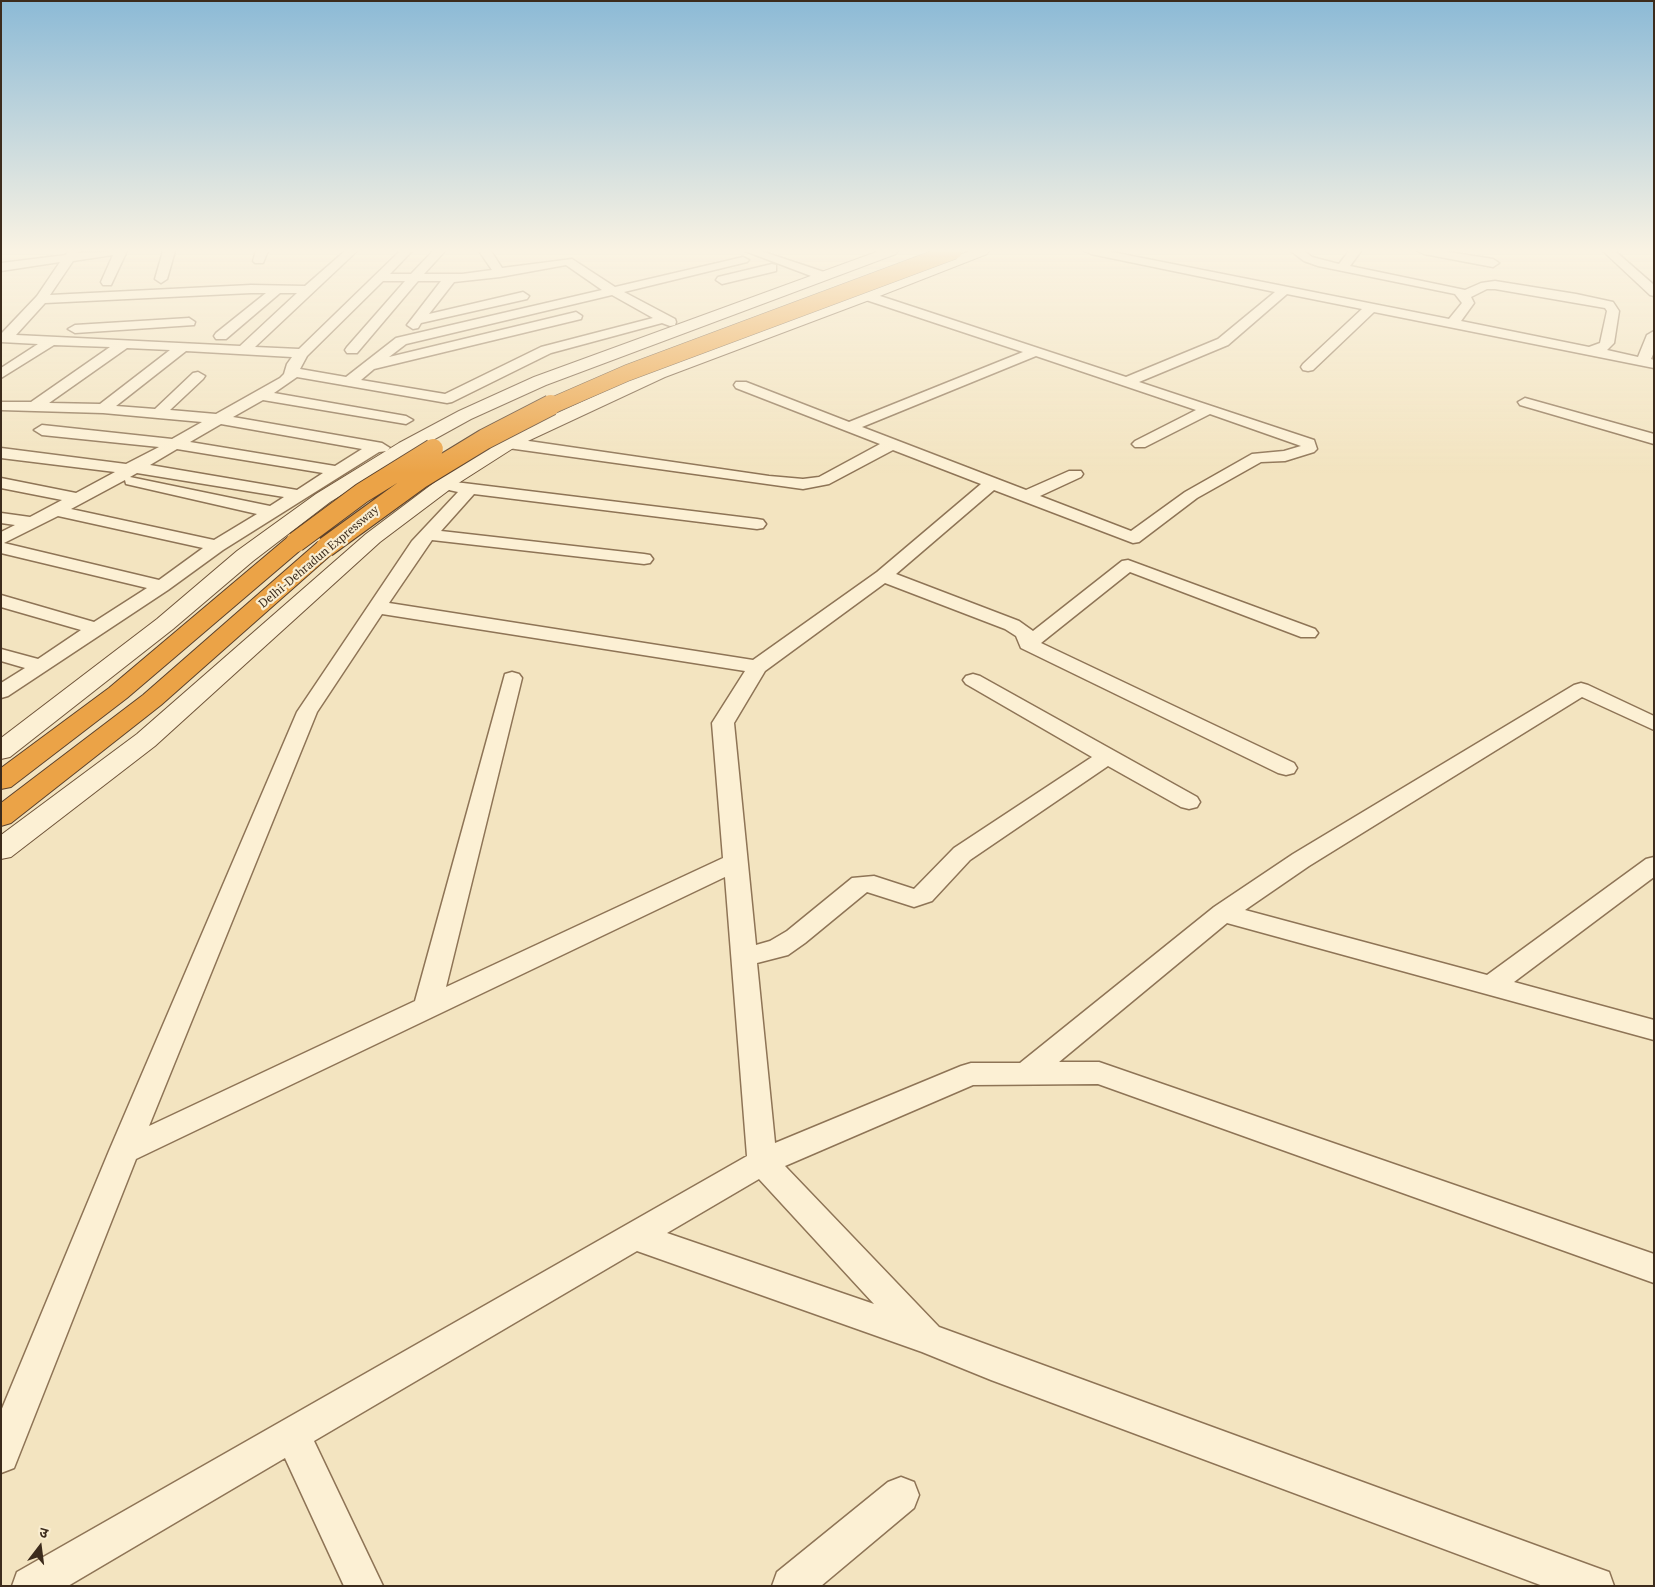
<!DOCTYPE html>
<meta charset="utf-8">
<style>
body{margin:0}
#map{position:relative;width:1655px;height:1587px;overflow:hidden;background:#f3e4c0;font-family:"PT Serif","Noto Sans Devanagari",serif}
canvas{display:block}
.frame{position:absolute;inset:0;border:2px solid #3c2b1c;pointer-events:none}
.north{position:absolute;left:15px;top:1522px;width:50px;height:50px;-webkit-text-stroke:4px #f9edd0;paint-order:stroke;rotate:15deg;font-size:14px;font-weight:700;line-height:20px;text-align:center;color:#3c2b1c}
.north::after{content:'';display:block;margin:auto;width:18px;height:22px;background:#3c2b1c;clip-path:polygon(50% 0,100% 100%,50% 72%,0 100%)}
</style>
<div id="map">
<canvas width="1655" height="1587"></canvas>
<div class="frame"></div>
<div class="north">उ</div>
</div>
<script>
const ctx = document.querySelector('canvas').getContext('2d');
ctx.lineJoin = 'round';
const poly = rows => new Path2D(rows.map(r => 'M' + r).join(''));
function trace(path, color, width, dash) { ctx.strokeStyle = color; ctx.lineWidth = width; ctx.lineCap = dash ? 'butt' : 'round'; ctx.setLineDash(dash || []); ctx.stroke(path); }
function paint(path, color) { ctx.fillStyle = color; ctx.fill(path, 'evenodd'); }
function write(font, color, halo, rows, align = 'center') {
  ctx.font = font + ' "PT Serif",serif'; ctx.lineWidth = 4.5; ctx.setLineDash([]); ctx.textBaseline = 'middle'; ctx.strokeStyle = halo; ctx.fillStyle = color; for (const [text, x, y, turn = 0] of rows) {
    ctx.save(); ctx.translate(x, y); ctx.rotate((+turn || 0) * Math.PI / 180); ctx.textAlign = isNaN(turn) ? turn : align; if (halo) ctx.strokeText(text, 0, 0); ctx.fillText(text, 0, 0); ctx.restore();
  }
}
const street = poly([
 [68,251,80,251,78,253,127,251,111,285,103,285,101,282,113,255,73,261,50,295,251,285,305,286,345,251,357,251,255,347,299,349,400,251,412,251,390,274,411,274,433,251,445,251,424,274,462,274,492,270,479,251,491,251,502,268,572,259,615,287,743,257,749,260,747,262,624,292,675,319,676,322,675,325,670,326,662,323,551,353,452,402,447,403,297,377,274,393,406,416,413,420,406,424,263,400,233,417,382,443,390,448,387,451,379,452,223,550,168,590,8,696,1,698,1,683,25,668,1,661,1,649,38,659,81,630,1,607,1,595,94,622,147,588,1,553,1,532,15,525,1,523,1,513,30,517,62,500,1,488,1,478,76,493,115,472,1,458,1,448,126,464,159,447,42,435,34,430,42,425,172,439,202,422,103,413,1,410,1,402,31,402,110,347,54,345,1,378,1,368,38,344,1,342,1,334,37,296,60,262,1,271,1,263,66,255,68,251],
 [566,265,602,290,396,338,346,377,300,369,307,356,383,281,405,281,347,347,345,350,347,353,357,353,418,281,441,281,407,325,413,329,418,328,421,323,527,299,529,296,523,292,429,314,454,282,500,277,566,265],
 [251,293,266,293,216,333,214,336,216,339,226,339,280,293,297,293,240,346,16,335,45,303,251,293],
 [612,295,653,318,541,347,445,394,361,380,374,369,581,319,582,316,576,312,389,357,406,344,612,295],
 [127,348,170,350,100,404,49,403,127,348],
 [186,351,292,357,287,364,284,374,280,378,216,414,170,410,203,379,205,376,198,372,193,373,155,409,116,406,186,351],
 [221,424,362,449,335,466,190,442,221,424],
 [177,449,323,473,297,490,150,465,177,449],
 [137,473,284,497,270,506,130,477,137,473],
 [125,480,126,484,257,514,214,540,71,509,125,480],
 [58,516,203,548,159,580,4,543,58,516],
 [163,251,175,251,167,279,161,283,155,279,163,251],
 [256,251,268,251,263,263,255,263,253,261,256,251],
 [745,251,761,251,827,273,829,276,827,279,819,279,745,251],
 [1085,251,1107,251,1449,319,1462,303,1455,294,1318,266,1304,261,1291,251,1304,251,1312,257,1339,264,1349,251,1361,251,1350,266,1465,290,1481,283,1495,281,1576,294,1613,302,1619,311,1614,343,1607,350,1638,357,1647,335,1654,331,1654,352,1651,359,1654,360,1654,368,1374,312,1313,370,1308,371,1303,370,1301,367,1303,364,1362,309,1287,294,1228,345,1139,382,1314,440,1317,449,1314,452,1285,461,1261,462,1197,498,1139,542,1133,543,994,490,896,574,1019,621,1033,631,1122,561,1128,560,1315,629,1318,633,1315,637,1301,637,1130,572,1041,643,1294,763,1297,768,1294,773,1286,775,1278,773,1021,648,1016,636,1005,629,885,583,765,671,734,723,756,945,770,941,787,931,852,878,874,876,914,889,954,848,1092,757,966,684,963,680,966,676,973,674,980,676,1197,797,1200,802,1197,807,1189,809,1181,807,1108,766,970,860,932,901,914,907,867,892,805,943,788,955,757,963,775,1143,961,1066,971,1063,1020,1063,1214,907,1293,854,1574,685,1581,683,1588,685,1654,716,1654,730,1582,697,1309,866,1245,910,1487,975,1646,859,1654,857,1654,877,1514,982,1654,1020,1654,1040,1227,923,1059,1062,1099,1062,1654,1254,1654,1283,1098,1084,973,1085,785,1166,939,1327,1595,1567,1609,1572,1614,1586,1543,1586,991,1380,922,1352,637,1251,314,1441,383,1586,344,1586,285,1458,68,1586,12,1586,17,1572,747,1156,725,877,136,1159,14,1468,1,1473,1,1411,109,1151,297,712,412,541,458,492,449,490,447,487,449,484,455,482,757,519,763,520,766,524,763,528,757,529,474,494,441,531,644,554,650,555,653,559,650,563,644,564,432,540,389,603,753,660,877,572,981,484,893,450,829,484,803,489,508,448,500,443,503,440,508,438,769,476,803,479,819,477,880,444,736,388,734,385,736,382,746,382,849,422,1023,352,863,299,861,296,863,293,871,293,1126,377,1218,339,1275,292,1091,254,1085,251],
 [1487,289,1495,289,1605,308,1607,311,1600,343,1589,347,1461,321,1474,303,1471,297,1487,289],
 [1036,356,1196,410,1135,441,1132,444,1135,447,1145,447,1210,414,1301,446,1284,451,1252,454,1185,492,1131,531,1040,496,1081,477,1083,474,1081,471,1069,471,1026,490,862,427,1036,356],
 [382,614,745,671,712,723,723,858,446,987,522,678,519,674,512,672,505,674,415,1001,149,1126,317,712,382,614],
 [759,1179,874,1304,667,1233,759,1179],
 [1418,251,1442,251,1493,259,1499,263,1493,267,1424,254,1418,251],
 [1603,251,1615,251,1654,285,1654,296,1650,295,1603,251],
 [772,264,776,265,776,271,722,284,716,280,718,277,772,264],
 [189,318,195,322,194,325,75,333,68,329,75,325,189,318],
 [1525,398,1654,434,1654,444,1520,405,1518,402,1525,398],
 [901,1477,914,1482,919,1495,914,1508,821,1586,772,1586,777,1572,888,1482,901,1477]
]);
const secondary = poly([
 [879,251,898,251,896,254,546,385,471,419,413,451,330,502,253,561,173,629,10,757,1,759,1,738,157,619,237,551,316,494,399,443,459,411,534,377,879,251],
 [970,251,989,251,987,254,872,299,665,377,515,447,457,484,380,542,155,746,11,857,1,859,1,835,137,734,366,534,443,476,501,439,653,369,970,251]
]);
const highway = poly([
 [296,536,304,537,307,542,304,547,127,698,11,787,1,789,1,768,109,688,288,537,296,536],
 [326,541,334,542,337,547,334,552,161,705,11,823,1,826,1,803,143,695,318,542,326,541]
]);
const highwayBridgeFar1 = poly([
 [549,407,627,373,954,251]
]);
const highwayBridge = poly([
 [296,542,362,493,433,449],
 [326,547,421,478,485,439,551,405]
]);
const farStreetnames = [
 ["Delhi-Dehradun Expressway",319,557,-40]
];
trace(street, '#8e7456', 3);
trace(secondary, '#6f5439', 2);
trace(highway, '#5b412b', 2);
paint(street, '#fcf0d4');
paint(secondary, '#fcf0d4');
paint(highway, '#eba347');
trace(highwayBridgeFar1, '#5b412b', 17, []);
trace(highwayBridge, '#5b412b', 22, []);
trace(highwayBridgeFar1, '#eba347', 16);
trace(highwayBridge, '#eba347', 20);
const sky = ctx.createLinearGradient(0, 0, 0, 473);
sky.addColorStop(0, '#8cbad6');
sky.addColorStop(0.53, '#faf3e3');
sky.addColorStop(1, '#faf3e300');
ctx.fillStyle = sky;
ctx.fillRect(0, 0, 1655, 473);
write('12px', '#3c2b1c', '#f9edd0', farStreetnames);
</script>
